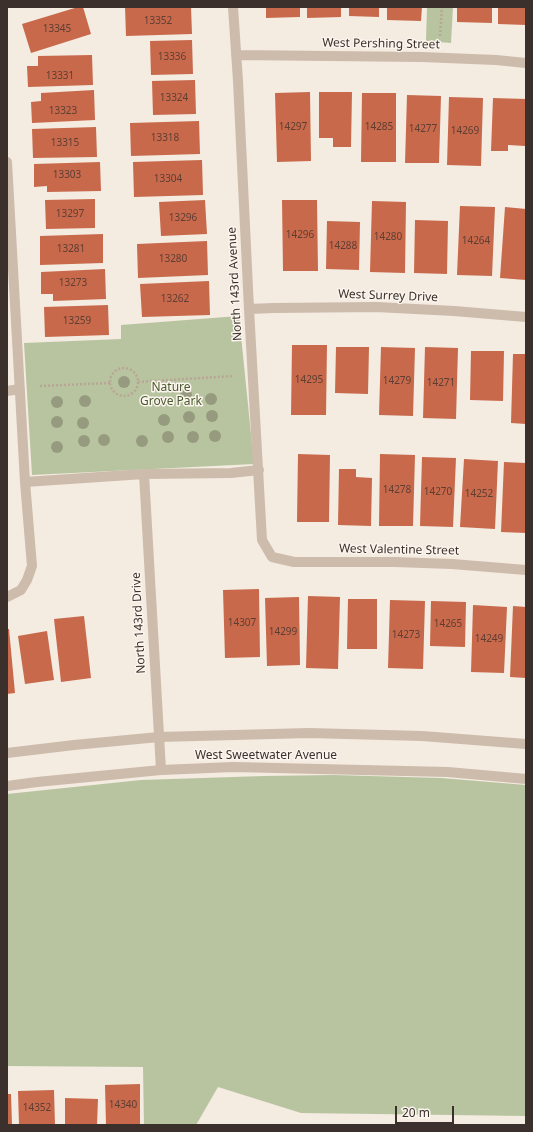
<!DOCTYPE html>
<style>
body{margin:0}
#map{position:relative;width:533px;height:1132px;overflow:hidden;background:#f4ebe1;font-family:"Noto Sans",sans-serif}
canvas{display:block}
.frame{position:absolute;inset:0;border:8px solid #3b302b;pointer-events:none}
.scale{position:absolute;left:395px;top:1106px;width:59px;height:18px;box-sizing:border-box;border:2px solid #3b302b;border-top:0;padding-left:5px;font-size:12px;line-height:14px;white-space:nowrap;color:#3b302b;-webkit-text-stroke:3px #fbf5ee;paint-order:stroke}
</style>
<div id="map">
<canvas width="533" height="1132"></canvas>
<div class="frame"></div>
<div class="scale">20 m</div>
</div>
<script>
const ctx = document.querySelector('canvas').getContext('2d');
ctx.lineJoin = 'round';
function paint(path, color) { ctx.fillStyle = color; ctx.fill(path, 'evenodd'); }
const poly = rows => new Path2D(rows.map(r => 'M' + r).join(''));
function trace(path, color, width, dash) { ctx.strokeStyle = color; ctx.lineWidth = width; ctx.lineCap = dash ? 'butt' : 'round'; ctx.setLineDash(dash || []); ctx.stroke(path); }
function write(font, color, halo, rows, align = 'center') {
  ctx.font = font + ' "Noto Sans",sans-serif'; ctx.lineWidth = 3; ctx.setLineDash([]); ctx.textBaseline = 'middle'; ctx.strokeStyle = halo; ctx.fillStyle = color; for (const [text, x, y, turn = 0] of rows) {
    ctx.save(); ctx.translate(x, y); ctx.rotate((+turn || 0) * Math.PI / 180); ctx.textAlign = isNaN(turn) ? turn : align; if (halo) ctx.strokeText(text, 0, 0); ctx.fillText(text, 0, 0); ctx.restore();
  }
}
const green = poly([
 [427,7,453,7,451,43,426,41],
 [239,316,254,464,32,475,24,343,121,339,121,325],
 [333,775,441,778,526,785,526,1116,301,1113,218,1087,196,1125,144,1125,143,1067,7,1066,7,794,141,780,264,776]
]);
const building = poly([
 [78,7,83,7,91,34,31,53,22,24],
 [125,7,191,7,192,34,126,36],
 [266,7,300,7,300,17,266,18],
 [307,7,341,7,341,17,307,18],
 [349,7,379,7,379,17,349,16],
 [387,7,422,7,421,21,387,20],
 [457,7,492,7,492,23,457,22],
 [498,7,526,7,526,25,498,24],
 [192,40,193,74,151,75,150,41],
 [92,55,93,85,28,87,27,66,38,66,38,56],
 [195,80,196,114,153,115,152,81],
 [94,90,95,120,32,123,31,102,41,101,41,93],
 [310,92,311,161,277,162,275,93],
 [319,92,352,92,351,147,333,147,333,138,319,138],
 [362,93,396,93,396,162,361,162],
 [407,95,441,96,439,163,405,163],
 [449,97,483,98,481,166,447,165],
 [493,98,526,99,525,146,508,145,508,151,491,151],
 [199,121,200,154,131,156,130,123],
 [96,127,97,157,33,158,32,129],
 [202,160,203,195,134,197,133,162],
 [100,162,101,191,47,192,47,186,34,187,34,164],
 [95,199,95,228,46,229,45,200],
 [205,200,207,234,161,236,159,202],
 [282,200,317,200,318,271,283,271],
 [372,201,406,202,405,273,370,272],
 [460,206,495,207,492,276,457,275],
 [505,207,526,209,526,280,500,278],
 [415,220,448,221,447,274,414,273],
 [327,221,360,222,359,270,326,269],
 [103,234,103,263,40,265,40,236],
 [207,241,208,275,138,278,137,244],
 [105,269,106,299,53,301,53,294,41,294,41,272],
 [209,281,210,315,142,317,140,284],
 [108,305,109,335,45,337,44,307],
 [292,345,327,345,326,415,291,415],
 [336,347,369,347,368,394,335,393],
 [381,347,415,348,413,416,379,415],
 [425,347,458,348,456,419,423,418],
 [471,351,504,351,503,401,470,400],
 [513,354,526,354,526,424,511,423],
 [298,454,330,455,329,522,297,522],
 [380,454,415,455,413,526,379,526],
 [422,457,456,458,453,527,420,526],
 [464,459,498,461,495,529,460,527],
 [504,462,526,463,526,533,501,532],
 [339,469,356,469,356,477,372,478,371,526,338,525],
 [259,589,260,657,225,658,223,590],
 [308,596,340,597,338,669,306,668],
 [299,597,300,665,267,666,265,598],
 [348,599,377,599,377,649,347,649],
 [390,600,425,601,423,669,388,668],
 [431,601,466,602,465,647,430,646],
 [473,605,507,607,504,673,471,672],
 [513,606,526,607,526,678,510,677],
 [84,616,91,678,61,682,54,619],
 [7,629,9,629,15,693,7,694],
 [47,631,54,680,25,684,18,636],
 [140,1084,140,1125,106,1125,105,1085],
 [54,1090,55,1125,19,1125,18,1091],
 [7,1094,11,1094,12,1125,7,1125],
 [65,1098,98,1099,97,1125,65,1125]
]);
const path = poly([
 [440,36,442,7],
 '110 382a14 14 0 1 1 28 0a14 14 0 1 1-28 0Z',
 [138,382,232,376],
 [40,386,110,383]
]);
const minor = poly([
 [233,7,238,81,249,309,262,540,272,557,294,562,395,562,452,564,526,570],
 [236,55,422,57,496,60,526,63],
 [7,162,25,482,32,566,27,580,21,590,7,597],
 [249,309,274,308,376,307,454,311,526,317],
 [7,391,20,389],
 [144,474,161,770],
 [25,482,144,474,231,473,259,470]
]);
const tertiary = poly([
 [7,753,74,745,159,737,309,733,422,736,526,744],
 [7,786,37,782,161,770,233,767,448,772,526,779]
]);
const trees = [
 [124,382],
 [186,395],
 [211,399],
 [85,401],
 [57,402],
 [212,416],
 [189,417],
 [164,420],
 [57,422],
 [83,423],
 [215,436],
 [168,437],
 [193,437],
 [104,440],
 [84,441],
 [142,441],
 [57,447]
];
const numberNames = [
 ["13352",158,21],
 ["13345",57,29],
 ["13336",172,57],
 ["13331",60,76],
 ["13324",174,98],
 ["13323",63,111],
 ["14297",293,127],
 ["14285",379,127],
 ["14277",423,129],
 ["14269",465,131],
 ["13318",165,138],
 ["13315",65,143],
 ["13303",67,175],
 ["13304",168,179],
 ["13297",70,214],
 ["13296",183,218],
 ["14296",300,235],
 ["14280",388,237],
 ["14264",476,241],
 ["14288",343,246],
 ["13281",71,249],
 ["13280",173,259],
 ["13273",73,283],
 ["13262",175,299],
 ["13259",77,321],
 ["14295",309,380],
 ["14279",397,381],
 ["14271",441,383],
 ["14278",397,490],
 ["14270",438,492],
 ["14252",479,494],
 ["14307",242,623],
 ["14265",448,624],
 ["14299",283,632],
 ["14273",406,635],
 ["14249",489,639],
 ["14340",123,1105],
 ["14352",37,1108]
];
const streetNames = [
 ["West Pershing Street",381,44,1],
 ["North 143rd Avenue",235,284,-93],
 ["West Surrey Drive",388,296,2],
 ["West Valentine Street",399,550,1],
 ["North 143rd Drive",139,623,-93],
 ["West Sweetwater Avenue",266,756]
];
const parkNames = [
 ["Nature",171,388],
 ["Grove Park",171,402]
];
paint(green, '#b8c4a0');
paint(building, '#c8694b');
trace(path, '#b9a596', 2.5, [2, 2]);
trace(minor, '#cdbbac', 10);
trace(tertiary, '#cdbbac', 10);
ctx.fillStyle = '#969b7f';
for (const [x, y] of trees) { ctx.beginPath(); ctx.arc(x, y, 6, 0, 2 * Math.PI); ctx.fill(); }
write('10px', '#5e3e33', null, numberNames);
write('12px', '#3b302b', '#fbf5ee', streetNames);
write('12px', '#4a5a2e', '#fbf5ee', parkNames);
</script>
